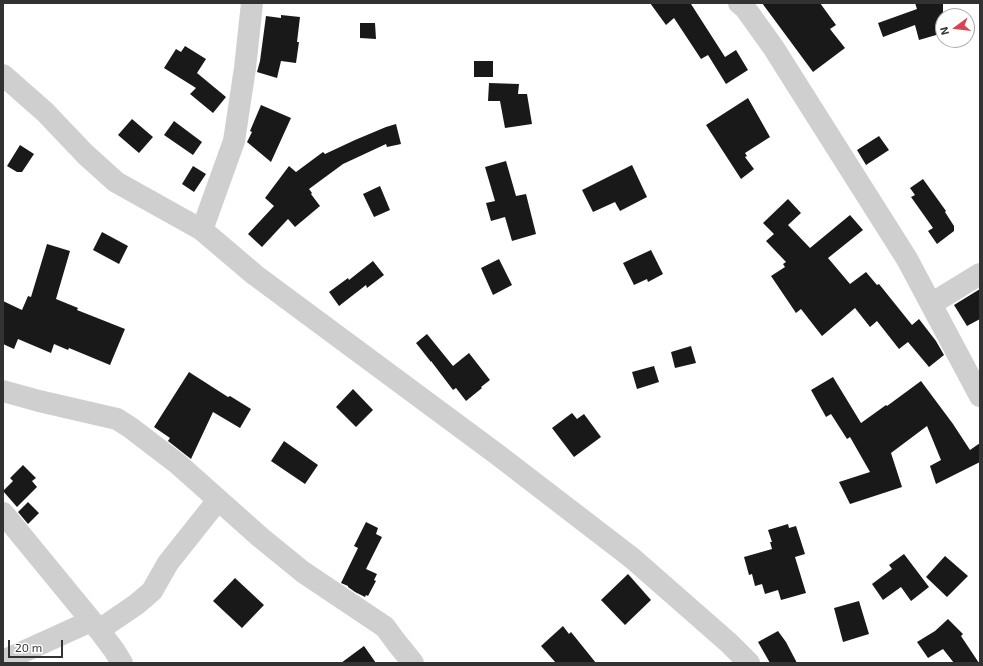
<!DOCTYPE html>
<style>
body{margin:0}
#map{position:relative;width:983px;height:666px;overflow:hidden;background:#fff;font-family:"Exo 2",sans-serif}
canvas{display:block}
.frame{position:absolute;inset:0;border:4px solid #323232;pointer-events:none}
.north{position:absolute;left:935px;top:8px;width:40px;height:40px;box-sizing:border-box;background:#fff;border:1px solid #adadad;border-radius:50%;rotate:255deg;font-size:11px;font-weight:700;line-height:16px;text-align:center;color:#323232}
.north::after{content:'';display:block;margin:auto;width:14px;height:18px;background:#d74653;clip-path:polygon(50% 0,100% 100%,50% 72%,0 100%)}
.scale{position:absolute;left:8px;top:640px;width:55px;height:18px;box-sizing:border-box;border:2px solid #323232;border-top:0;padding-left:5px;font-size:12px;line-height:14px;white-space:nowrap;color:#323232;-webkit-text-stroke:3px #fff;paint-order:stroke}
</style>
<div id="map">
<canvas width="983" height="666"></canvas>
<div class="frame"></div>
<div class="north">N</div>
<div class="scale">20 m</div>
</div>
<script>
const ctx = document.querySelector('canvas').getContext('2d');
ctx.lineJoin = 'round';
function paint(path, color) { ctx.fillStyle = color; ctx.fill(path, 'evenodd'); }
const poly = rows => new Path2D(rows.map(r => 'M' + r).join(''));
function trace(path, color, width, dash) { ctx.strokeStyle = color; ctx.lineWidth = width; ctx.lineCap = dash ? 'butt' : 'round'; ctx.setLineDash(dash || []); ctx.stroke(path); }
const building = poly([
 [650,3,692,3,691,4,725,57,736,50,748,70,726,84,708,55,701,59,674,18,666,25],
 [762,3,820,3,836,25,830,29,845,48,813,72],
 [915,3,943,3,943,33,919,40,915,25,883,37,878,23,917,9],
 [281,15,300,17,297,42,299,42,296,63,281,61,277,78,257,72,260,61,266,16,281,18],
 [360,23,375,23,376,39,360,38],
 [185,46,206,59,197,73,226,97,213,113,190,94,196,88,164,68,176,49,181,52],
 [474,61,493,61,493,77,474,77],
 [489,83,519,84,518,94,527,94,532,124,505,128,500,101,488,101],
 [748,98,770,137,745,153,747,156,745,157,754,169,741,179,706,125],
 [261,105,291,118,271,162,247,142,252,132,250,131],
 [132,119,153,137,139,153,118,135],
 [174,121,202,142,193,155,164,135],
 [396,124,401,144,387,147,386,144,343,164,309,189,312,193,311,194,320,206,295,227,288,219,262,247,248,234,274,206,265,198,289,166,296,172,323,152,325,154,355,140,386,127],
 [879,136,889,150,866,165,857,150],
 [20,145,34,154,22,172,17,172,7,166],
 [506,161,516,196,526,194,536,234,512,241,505,217,491,221,486,203,495,201,485,167],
 [632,165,647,197,620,211,615,202,593,212,582,190],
 [193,166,206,174,194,192,182,184],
 [923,179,946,211,945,212,954,226,954,231,937,244,928,231,933,228,911,197,915,195,910,188],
 [380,186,390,210,374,217,363,194],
 [788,199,801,213,788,225,810,248,850,215,863,230,828,258,850,284,866,272,877,285,879,284,912,325,919,319,936,341,944,355,929,367,908,342,899,349,877,321,870,327,855,308,822,336,801,309,796,313,771,276,785,267,783,264,786,262,766,241,774,234,763,223],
 [102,232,128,246,119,264,93,250],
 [47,244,70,251,56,299,78,308,77,310,125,329,110,365,69,348,68,350,54,344,51,353,18,339,14,349,3,344,3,301,22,310,28,296,31,297],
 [651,250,663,274,648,282,647,279,634,285,623,263],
 [499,259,512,285,493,295,481,268],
 [373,261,384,275,367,288,366,285,339,306,329,292,348,278,349,280],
 [980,289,980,319,967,326,954,305],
 [427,334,453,366,469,353,490,380,481,387,482,388,466,401,456,388,453,390,431,361,431,362,416,343],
 [691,346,696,363,675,368,671,352],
 [654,366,659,382,637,389,632,372],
 [189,372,228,397,230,396,251,409,240,428,213,412,191,459,168,441,170,438,154,427],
 [833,377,861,423,886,405,887,406,921,381,953,424,970,450,980,443,980,462,936,484,930,466,941,460,927,426,891,453,902,487,850,504,839,482,870,472,850,437,847,439,831,414,826,417,811,390],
 [353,389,373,410,356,427,336,407],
 [572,413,577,419,584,414,601,437,574,457,552,428],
 [284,441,318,465,305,484,271,461],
 [23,465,36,478,32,481,37,487,17,507,3,491,13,481,10,478],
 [28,502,39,513,28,524,18,512],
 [366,522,378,528,376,534,382,537,366,569,377,574,374,580,376,581,368,596,366,595,365,597,355,592,348,587,348,586,341,583,358,548,354,546],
 [788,524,789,528,796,526,805,554,795,557,806,593,781,600,778,590,765,594,762,584,755,586,752,574,749,575,744,557,772,549,770,542,772,542,768,530],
 [904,554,929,587,911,601,901,587,883,600,872,584,892,569,889,565],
 [945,556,968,576,947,597,926,577],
 [628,574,651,600,625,625,601,600],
 [235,578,264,605,242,628,213,601],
 [859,601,869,634,843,642,834,608],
 [948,619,963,634,961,636,979,663,954,663,943,649,928,658,917,642,935,631],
 [563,626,569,634,571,632,596,663,556,663,541,646],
 [778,631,786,642,797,663,770,663,758,642],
 [364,646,376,663,341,663]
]);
const minor = poly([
 [739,3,745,8,773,47,907,259,980,396],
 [3,75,45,112,85,154,116,182,202,230,255,275,498,455,632,558,729,643,749,663],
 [202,230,234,141,245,68,252,3],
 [931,304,980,274],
 [3,391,39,401,117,419,131,428,178,464,260,537,303,572,385,627,396,642,413,663],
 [3,513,99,630,114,650,122,663],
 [99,630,137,604,152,591,168,563,218,500],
 [3,661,91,621]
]);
paint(building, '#191919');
trace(minor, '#cfcfcf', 22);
</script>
